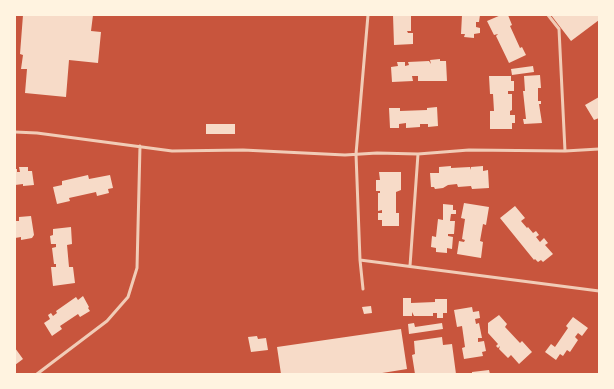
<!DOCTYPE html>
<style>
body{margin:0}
#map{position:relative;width:614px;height:389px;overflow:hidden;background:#c8553d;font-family:"DM Sans",sans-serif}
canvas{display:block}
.frame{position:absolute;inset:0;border:16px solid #fff3e0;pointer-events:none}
</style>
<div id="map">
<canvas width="614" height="389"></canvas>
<div class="frame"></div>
</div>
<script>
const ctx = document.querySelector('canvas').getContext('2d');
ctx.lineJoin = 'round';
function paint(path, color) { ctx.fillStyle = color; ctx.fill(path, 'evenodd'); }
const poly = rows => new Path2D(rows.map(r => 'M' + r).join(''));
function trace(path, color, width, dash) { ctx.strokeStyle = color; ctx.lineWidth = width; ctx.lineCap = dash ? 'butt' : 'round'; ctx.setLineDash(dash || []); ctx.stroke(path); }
const building = poly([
 [23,15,93,15,91,31,101,32,98,63,69,60,66,97,25,93,27,69,21,69,23,55,20,54],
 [393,15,411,15,411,31,407,31,408,33,413,33,413,44,394,45],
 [462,15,480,15,479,22,476,22,476,27,480,28,480,33,474,34,474,38,464,37,465,34,461,34],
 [501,15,508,15,512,25,510,26,520,48,522,47,526,55,509,63,496,36,498,34,494,35,487,21],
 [551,15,599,15,599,20,571,41],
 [440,59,440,61,446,61,447,81,418,81,418,76,412,76,413,81,392,82,391,67,398,66,397,62,405,62,405,66,409,65,408,62,429,61,431,64,430,60],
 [533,66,534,72,512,75,511,69],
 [540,75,541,88,538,88,538,101,541,101,541,104,539,104,542,123,524,124,523,119,526,119,523,91,525,91,524,76],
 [489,76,511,76,511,81,514,81,514,91,508,91,508,94,512,94,512,110,510,111,510,115,515,115,515,123,512,123,512,129,490,129,490,111,494,111,493,94,490,94],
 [599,97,599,118,594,120,585,105],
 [437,107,438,126,428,127,428,124,420,124,420,127,406,128,406,123,399,124,399,128,390,128,389,108,400,108,400,111,427,110,427,108],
 [206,124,235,124,235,134,206,134],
 [451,166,451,168,470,167,470,170,471,167,483,166,483,171,488,170,489,188,472,189,471,186,458,187,457,184,448,185,443,188,435,189,434,187,431,187,430,173,439,173,439,167],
 [19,167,28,167,28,171,32,171,34,185,23,186,23,184,15,185,15,169,17,169,17,172,20,172],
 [379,172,401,172,401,190,396,192,396,213,399,213,399,226,382,226,382,220,378,220,378,213,382,213,382,210,378,211,378,193,380,193,380,191,376,191,376,180,380,180],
 [88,175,89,179,110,175,113,188,108,189,109,193,97,196,96,192,69,198,70,201,57,204,53,187,62,185,62,181],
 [464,203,489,207,486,225,483,224,480,241,483,242,481,258,457,254,459,241,464,242,465,240,462,239,465,219,461,218],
 [443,204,453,205,453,210,456,210,456,214,451,214,450,221,455,221,454,234,448,234,448,236,453,237,452,249,447,248,447,253,436,252,436,248,431,247,432,236,436,237,438,219,443,220],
 [515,206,525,218,521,221,527,228,528,227,533,233,536,231,539,235,536,237,540,242,544,238,548,243,545,245,553,254,543,262,541,260,538,262,535,259,534,260,500,218],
 [31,216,34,235,32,238,21,240,21,237,15,238,15,221,19,221,19,217],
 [71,227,72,244,67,245,69,267,73,267,75,283,53,286,51,267,56,267,56,264,54,264,52,248,56,247,56,244,51,244,50,236,53,235,53,229],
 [83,296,89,307,88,308,90,311,80,317,78,314,60,326,62,329,52,336,44,323,50,319,48,315,51,313,53,316,57,313,56,311,76,297,78,300],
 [403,298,411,298,411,303,435,302,435,299,447,299,447,313,443,313,443,318,437,318,437,313,433,313,433,316,414,316,412,312,412,316,403,316],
 [371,306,372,313,364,314,362,307],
 [472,307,473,312,479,311,480,318,475,319,476,324,479,323,482,338,478,338,478,342,484,341,486,351,482,352,483,356,464,359,462,348,465,347,462,326,457,327,454,310],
 [499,315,507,324,505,327,520,343,522,341,532,352,519,364,511,355,508,358,499,349,500,346,498,348,496,346,498,344,488,333,488,323],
 [573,317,588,328,582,336,578,333,575,337,578,340,570,352,567,350,563,356,560,354,556,360,545,352,551,344,555,347,568,328,566,326],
 [414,323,415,327,442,323,443,329,409,334,408,324],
 [401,329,407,369,376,374,281,374,277,347],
 [257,336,258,339,266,338,268,350,251,352,248,337],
 [442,337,443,345,452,344,456,374,415,374,412,355,415,354,414,341],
 [15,348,23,359,15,365],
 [489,370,490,374,472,374,472,372]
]);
const service = poly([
 [548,15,559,29,565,151],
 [15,132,37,133,172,151,243,150,345,155,377,153,418,154,469,150,565,151,599,149],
 [360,260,599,291],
 [410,266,418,154],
 [363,289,360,260,356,154,368,15],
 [37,374,107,321,128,297,137,268,140,146]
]);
paint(building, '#f7dbc8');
trace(service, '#f1ccb7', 3);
</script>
